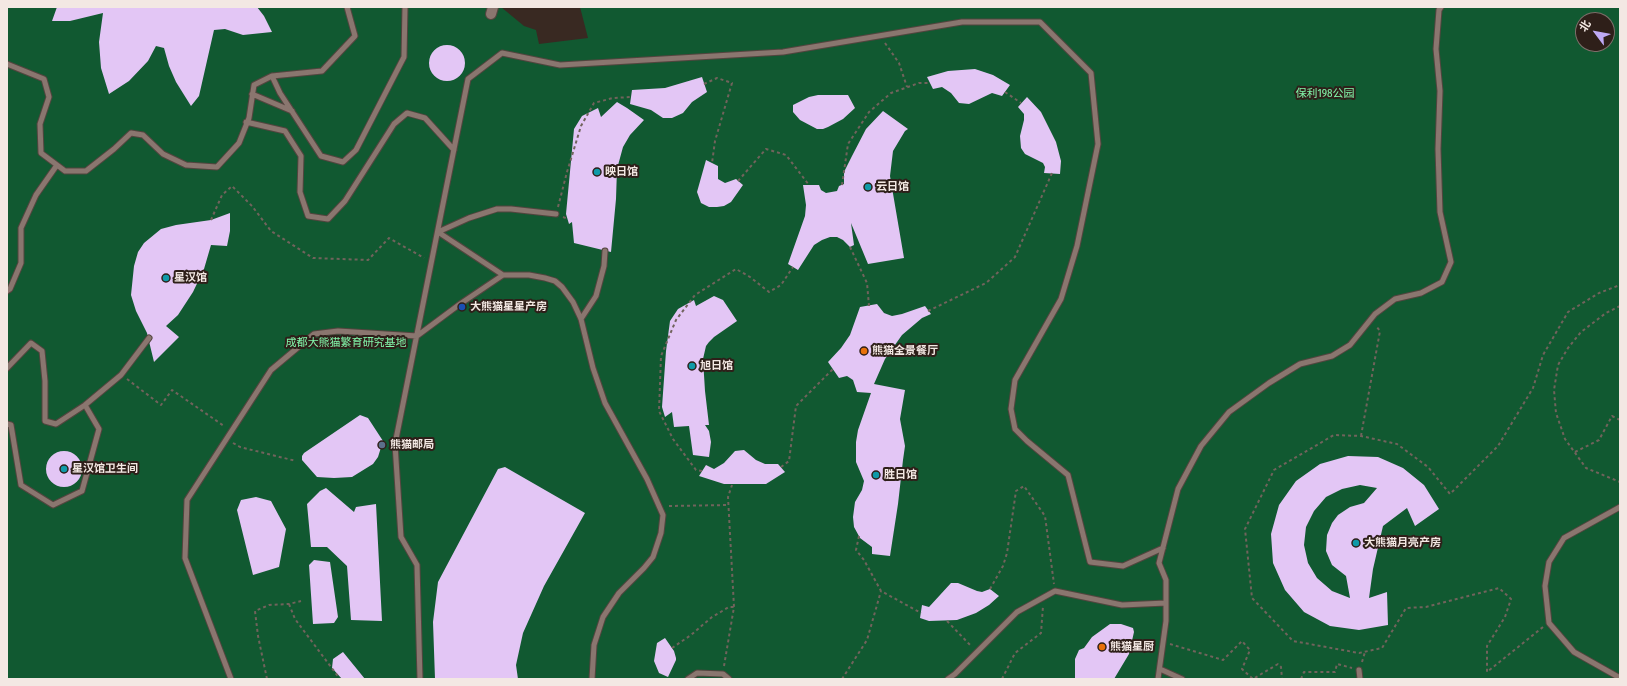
<!DOCTYPE html>
<meta charset="utf-8">
<style>
body{margin:0}
#map{position:relative;width:1627px;height:686px;overflow:hidden;background:#392922;font-family:"Fira Sans Condensed","Noto Sans SC",sans-serif}
canvas{display:block}
.frame{position:absolute;inset:0;border:8px solid #f3e8e3;pointer-events:none}
.north{position:absolute;left:1575px;top:12px;width:40px;height:40px;box-sizing:border-box;background:#2e1f19;border:1px solid #7d6f6a;border-radius:50%;rotate:302deg;font-size:11px;font-weight:700;line-height:16px;text-align:center;color:#f3e8e3}
.north::after{content:'';display:block;margin:auto;width:14px;height:18px;background:#bea9f4;clip-path:polygon(50% 0,100% 100%,50% 72%,0 100%)}
</style>
<div id="map">
<canvas width="1627" height="686"></canvas>
<div class="frame"></div>
<div class="north">北</div>
</div>
<script>
const ctx = document.querySelector('canvas').getContext('2d');
ctx.lineJoin = 'round';
function paint(path, color) { ctx.fillStyle = color; ctx.fill(path, 'evenodd'); }
const poly = rows => new Path2D(rows.map(r => 'M' + r).join(''));
function trace(path, color, width, dash) { ctx.strokeStyle = color; ctx.lineWidth = width; ctx.lineCap = dash ? 'butt' : 'round'; ctx.setLineDash(dash || []); ctx.stroke(path); }
function write(font, color, halo, rows, align = 'center') {
  ctx.font = font + ' "Fira Sans Condensed","Noto Sans SC",sans-serif'; ctx.lineWidth = 4; ctx.setLineDash([]); ctx.textBaseline = 'middle'; ctx.strokeStyle = halo; ctx.fillStyle = color; for (const [text, x, y, turn = 0] of rows) {
    ctx.save(); ctx.translate(x, y); ctx.rotate((+turn || 0) * Math.PI / 180); ctx.textAlign = isNaN(turn) ? turn : align; if (halo) ctx.strokeText(text, 0, 0); ctx.fillText(text, 0, 0); ctx.restore();
  }
}
const green = poly([
 [7,7,501,7,524,26,536,30,539,44,588,38,580,7,1620,7,1620,679,7,679],
 [1583,20,1607,20,1607,44,1583,44]
]);
const building = poly([
 [57,7,257,7,264,16,272,32,243,35,225,29,214,30,199,96,191,106,176,82,169,66,164,48,156,46,148,61,129,81,109,94,101,68,99,42,103,13,70,21,52,21],
 '429 63a18 18 0 1 1 36 0a18 18 0 1 1-36 0Z',
 [975,69,993,75,1010,85,1002,96,992,93,969,104,959,103,951,93,942,87,933,89,927,77,948,71],
 [702,77,707,92,692,102,683,113,672,118,663,118,651,110,630,104,632,90,665,88],
 [818,95,848,95,855,108,843,119,828,127,823,129,817,129,800,120,793,112,793,105,809,97],
 [1027,97,1041,112,1056,142,1061,161,1060,174,1044,173,1045,167,1043,163,1025,154,1021,148,1020,136,1024,120,1024,114,1018,107],
 [617,102,627,108,644,120,630,135,623,147,617,169,616,199,611,252,574,243,572,222,569,224,566,214,574,129,582,116,598,108,601,117],
 [883,111,908,129,905,131,893,151,890,176,904,258,868,264,851,223,854,245,850,247,843,240,837,237,830,237,822,240,814,245,798,270,788,264,805,216,806,205,803,185,819,185,821,190,826,193,837,191,839,186,844,184,844,172,852,156,866,129],
 [706,160,718,166,718,179,725,183,736,179,743,185,731,202,724,206,717,207,709,207,701,203,697,192],
 [230,213,230,231,227,246,211,245,204,269,193,292,178,315,166,326,179,337,154,362,147,333,136,311,131,295,134,266,138,252,144,243,161,229,176,225,211,220],
 [714,296,723,300,737,321,714,337,709,342,706,346,703,359,705,391,709,425,705,425,709,431,711,442,709,457,693,455,689,426,674,427,672,412,665,417,662,407,666,351,670,321,678,309,694,300,696,306],
 [877,304,884,313,892,316,902,314,925,306,931,314,922,318,902,335,885,359,874,384,905,390,900,419,905,446,903,460,898,504,890,556,872,554,872,547,860,538,854,527,853,517,855,502,862,490,864,481,856,462,856,442,858,430,871,393,857,392,853,380,847,376,839,378,828,362,841,348,850,335,860,307],
 [360,415,368,418,383,441,378,457,373,464,352,477,334,478,317,477,302,460,302,456,304,453],
 [744,450,756,460,765,464,778,464,785,472,766,484,724,484,699,476,706,465,714,469,724,463,735,451],
 '46 469a18 18 0 1 1 36 0a18 18 0 1 1-36 0Z',
 [1348,456,1378,457,1403,468,1424,485,1439,509,1415,526,1407,508,1383,526,1373,569,1369,598,1387,592,1388,625,1359,630,1330,626,1304,612,1285,590,1273,563,1271,534,1279,505,1296,481,1320,464],
 [1360,485,1377,488,1364,503,1350,507,1338,515,1332,523,1327,535,1326,551,1332,565,1346,576,1350,598,1332,591,1317,578,1308,563,1304,545,1306,527,1314,511,1326,497,1342,489],
 [505,467,585,513,544,586,523,633,516,665,518,679,435,679,433,622,438,582,498,469],
 [326,488,354,512,356,507,376,504,382,621,351,620,347,566,327,547,311,547,307,504,320,491],
 [256,497,271,501,286,529,279,567,253,575,237,510,241,500],
 [314,560,330,562,338,617,334,623,313,624,309,565],
 [951,583,958,583,977,591,982,592,990,589,999,596,989,605,976,613,957,620,929,621,920,618,922,605,929,607],
 [1110,624,1121,624,1133,628,1134,632,1129,654,1114,679,1075,679,1075,659,1079,650,1084,648,1092,637],
 [665,638,674,651,676,658,676,660,668,677,659,673,654,661,657,643],
 [343,652,365,679,342,679,332,668,333,659]
]);
const path = poly([
 [885,43,899,63,907,87],
 [704,84,717,78,732,83,715,141,712,163],
 [1005,92,1021,103],
 [738,181,766,149,786,155,809,185],
 [842,185,848,144,869,112,891,93,919,83,930,83],
 [558,207,567,172,581,126,594,103,613,98,631,97],
 [563,217,568,219],
 [211,220,222,195,232,186,252,206,271,231,313,258,368,260,389,238,424,258],
 [850,247,867,283,869,306],
 [1620,306,1606,313,1581,332,1568,348,1558,365,1554,390,1556,413,1565,439,1586,468,1620,482],
 [928,311,986,283,1015,257,1052,173],
 [127,379,161,405,172,390,224,426],
 [1361,436,1380,331,1376,326],
 [233,443,240,447,296,461],
 [1575,452,1599,440,1612,416,1620,420],
 [781,467,789,461,796,406,833,369],
 [702,471,696,470,673,439,659,411,661,356,676,320,695,295,736,269,750,277,769,292,781,285,793,267],
 [669,506,728,505],
 [859,536,856,550,864,560,881,591,921,613],
 [990,589,1003,566,1007,553,1016,491,1024,486,1045,516,1054,584],
 [289,604,295,619,340,679],
 [947,621,972,647],
 [1543,627,1487,672,1487,646,1505,617,1511,599,1499,588,1426,607,1406,608,1382,648,1359,653,1293,641,1252,598,1245,529,1274,470,1334,435,1361,436,1397,444,1428,467,1450,494,1498,446,1533,388,1543,355,1568,312,1599,293,1620,285],
 [1170,644,1223,660,1242,641,1250,650,1242,669,1253,679,1278,664,1281,667,1282,679],
 [672,648,691,635,712,617,729,607,734,607],
 [1362,662,1365,652],
 [724,666,734,607,728,497,732,485],
 [267,679,258,636,255,611,269,605,289,604,301,601],
 [842,679,867,640,881,591],
 [1002,679,1015,653,1041,633,1043,606],
 [1301,679,1304,672,1335,672,1337,664,1352,668]
]);
const lane = poly([
 [7,64,44,79,49,97,40,124,41,153,65,171,86,171,114,149,131,133,143,135,163,154,186,165,217,167,239,143,249,118,254,85,272,76,322,71,355,36,347,7],
 [272,76,280,93,321,156,343,162,356,150,404,57,405,7],
 [252,94,292,111],
 [246,122,285,131,301,156,300,192,308,216,328,219,345,201,394,124,407,113,425,118,454,150],
 [438,232,469,218,497,209,511,209,556,214],
 [438,232,503,275],
 [7,291,10,289,21,263,21,228,36,195,57,165],
 [581,319,596,296,604,266,605,251],
 [7,368,31,343,42,351,45,381,45,421,56,424,85,405,121,375,149,338],
 [7,424,11,425,21,485,53,505,82,491,99,429,85,405],
 [1620,507,1564,538,1549,562,1545,586,1549,623,1574,652,1620,678],
 [1160,669,1182,679],
 [1359,670,1360,679],
 [231,679,185,558,187,500,271,370,314,334,338,331,417,336,460,304,503,275,529,275,545,278,555,281,562,287,573,302,581,319,593,368,605,403,647,479,663,515,661,533,653,557,644,568,619,593,603,617,594,645,592,679],
 [420,679,417,565,401,537,395,444,468,79,502,53,560,65,783,52,962,22,1040,22,1091,73,1098,144,1077,246,1061,299,1015,380,1011,409,1015,429,1027,441,1068,475,1090,562,1123,566,1163,548],
 [688,679,697,673,723,674,729,679],
 [948,679,955,674,1017,612,1055,591,1122,605,1166,603],
 [1158,679,1166,621,1166,580,1159,563,1178,489,1201,446,1229,412,1269,383,1300,364,1332,356,1350,345,1375,314,1395,299,1421,293,1442,282,1451,262,1440,212,1438,149,1440,91,1436,49,1439,10,1441,7]
]);
const street = poly([
 [491,14,493,7]
]);
const markers = [
 [597,172,4,"#0f9aa8"],
 [868,187,4,"#0f9aa8"],
 [166,278,4,"#0f9aa8"],
 [462,307,4,"#1a4fb4"],
 [864,351,4,"#e8710a"],
 [692,366,4,"#0f9aa8"],
 [382,445,4,"#5c6f8a"],
 [64,469,4,"#0f9aa8"],
 [876,475,4,"#0f9aa8"],
 [1356,543,4,"#0f9aa8"],
 [1102,647,4,"#e8710a"]
];
const parkNames = [
 ["保利198公园",1325,94],
 ["成都大熊猫繁育研究基地",346,343]
];
const poiNames = [
 ["映日馆",605,172],
 ["云日馆",876,187],
 ["星汉馆",174,278],
 ["大熊猫星星产房",470,307],
 ["熊猫全景餐厅",872,351],
 ["旭日馆",700,366],
 ["熊猫邮局",390,445],
 ["星汉馆卫生间",72,469],
 ["胜日馆",884,475],
 ["大熊猫月亮产房",1364,543],
 ["熊猫星厨",1110,647]
];
paint(green, '#115931');
paint(building, '#e3c6f5');
trace(lane, '#53453f', 7);
trace(street, '#53453f', 12);
trace(path, '#71635c', 2, [3, 3]);
trace(lane, '#8a766f', 5);
trace(street, '#8a766f', 10);
for (const [x, y, r, color] of markers) { const dot = new Path2D(); dot.arc(x, y, r, 0, 2 * Math.PI); ctx.fillStyle = color; ctx.fill(dot); trace(dot, '#2e1f19', 1.5); }
write('11px', '#82f6aa', '#2e1f19', parkNames);
write('bold 11px', '#f3e8e3', '#2e1f19', poiNames, 'left');
</script>
